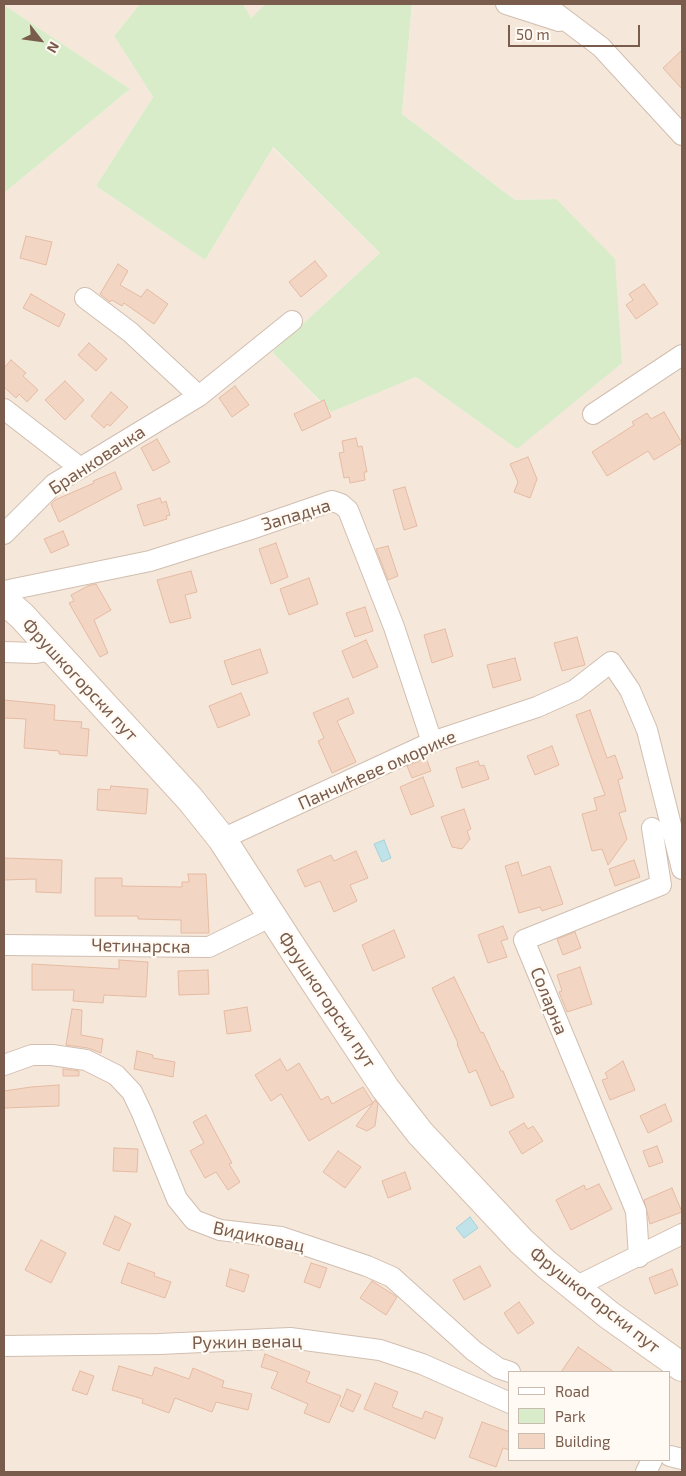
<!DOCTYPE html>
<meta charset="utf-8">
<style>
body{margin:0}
#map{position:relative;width:686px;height:1476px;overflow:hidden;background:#fdf6ec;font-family:"Exo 2",sans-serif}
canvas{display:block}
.frame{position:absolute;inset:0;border:5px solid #7a5c4d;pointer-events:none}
.legend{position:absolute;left:508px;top:1371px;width:162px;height:90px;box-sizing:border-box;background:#fffaf3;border:1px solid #cabbb1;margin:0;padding:6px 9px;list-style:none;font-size:15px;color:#7a5c4d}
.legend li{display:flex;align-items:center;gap:10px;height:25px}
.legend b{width:25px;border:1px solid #cabbb1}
.north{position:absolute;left:15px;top:15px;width:50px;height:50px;-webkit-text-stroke:4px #fffaf3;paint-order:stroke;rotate:120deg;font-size:14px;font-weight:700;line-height:20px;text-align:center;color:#7a5c4d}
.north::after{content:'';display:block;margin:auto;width:18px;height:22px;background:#7a5c4d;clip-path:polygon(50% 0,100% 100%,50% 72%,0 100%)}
.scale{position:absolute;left:508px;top:25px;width:132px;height:22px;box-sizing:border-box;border:2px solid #7a5c4d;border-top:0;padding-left:6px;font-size:15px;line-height:18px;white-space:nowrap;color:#7a5c4d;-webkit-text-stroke:4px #fffaf3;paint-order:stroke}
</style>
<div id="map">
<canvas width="686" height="1476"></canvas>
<div class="frame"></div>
<ul class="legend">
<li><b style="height:6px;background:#fff"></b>Road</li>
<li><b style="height:14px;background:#d8ecc9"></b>Park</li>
<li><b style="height:14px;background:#f3d5c3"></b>Building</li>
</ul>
<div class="north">N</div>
<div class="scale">50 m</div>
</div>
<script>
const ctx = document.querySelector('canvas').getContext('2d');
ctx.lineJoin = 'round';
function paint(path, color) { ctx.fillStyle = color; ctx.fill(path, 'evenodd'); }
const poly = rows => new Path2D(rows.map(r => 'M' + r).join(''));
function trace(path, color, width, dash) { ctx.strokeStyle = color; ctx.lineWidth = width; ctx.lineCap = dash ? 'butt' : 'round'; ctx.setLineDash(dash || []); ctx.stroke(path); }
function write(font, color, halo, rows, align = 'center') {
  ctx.font = font + ' "Exo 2",sans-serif'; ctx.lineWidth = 4.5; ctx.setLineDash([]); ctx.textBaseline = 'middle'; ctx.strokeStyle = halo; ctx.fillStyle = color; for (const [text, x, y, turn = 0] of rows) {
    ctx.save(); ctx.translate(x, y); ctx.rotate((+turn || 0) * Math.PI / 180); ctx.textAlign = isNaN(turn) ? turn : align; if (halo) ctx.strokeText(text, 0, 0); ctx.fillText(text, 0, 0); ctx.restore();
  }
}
const residential = poly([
 [4,4,140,4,114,36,153,97,96,186,205,260,272,147,380,253,272,352,330,412,416,377,517,449,556,199,515,200,402,114,412,4,682,4,682,1472,4,1472,4,193,130,89,4,5],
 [510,1372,670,1372,670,1460,510,1460],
 [243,4,265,4,251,18]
]);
const green = poly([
 [140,4,243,4,251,18,265,4,412,4,402,114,515,200,556,199,615,259,622,363,517,449,416,377,331,412,272,352,380,253,273,147,205,260,96,186,153,97,114,36],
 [4,5,130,89,4,193]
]);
const water = poly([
 [384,840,391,858,382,862,374,844,384,840],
 [470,1217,478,1228,464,1238,456,1228,470,1217]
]);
const building = poly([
 [682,50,682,89,663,68,682,50],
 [26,236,52,242,46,265,20,258,26,236],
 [315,261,327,276,301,297,289,282,315,261],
 [118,264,128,271,120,285,141,297,147,289,168,304,154,324,124,303,122,306,112,300,110,302,100,294,118,264],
 [644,284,658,304,636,319,626,305,633,300,629,294,644,284],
 [31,294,65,314,59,327,23,308,31,294],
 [89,343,107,359,96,371,78,355,89,343],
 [11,360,26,373,23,376,38,390,27,402,19,394,16,398,4,387,4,368,11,360],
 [65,381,84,400,65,420,45,400,65,381],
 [235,386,249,405,232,417,219,398,235,386],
 [111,392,128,407,110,426,107,424,104,428,91,416,111,392],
 [324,400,331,417,302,431,294,414,324,400],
 [664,412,682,443,654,460,648,451,607,476,592,452,634,425,632,422,647,413,651,419,664,412],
 [356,438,358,447,362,446,367,472,364,472,365,480,350,483,349,477,344,478,339,453,344,452,342,441,356,438],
 [157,439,170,462,153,471,141,448,157,439],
 [528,457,537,479,530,498,514,492,518,482,510,464,528,457],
 [115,472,122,489,59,522,51,504,55,500,94,483,93,481,115,472],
 [405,487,417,526,404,530,393,490,405,487],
 [160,498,162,503,166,501,170,515,166,516,167,519,144,526,137,505,160,498],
 [63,531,69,545,51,553,44,539,63,531],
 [276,543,288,577,271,584,259,549,276,543],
 [388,546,398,576,388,580,376,549,388,546],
 [191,571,197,592,185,595,191,618,170,623,157,580,191,571],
 [309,578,318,604,289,615,280,589,309,578],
 [96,584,111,610,94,620,108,653,100,657,69,603,74,601,71,595,88,586,96,584],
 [365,607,373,631,355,637,346,613,365,607],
 [445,629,453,656,432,663,424,635,445,629],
 [577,637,585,665,562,671,554,643,577,637],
 [366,640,378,667,353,678,342,651,366,640],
 [260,649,268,673,232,685,224,661,260,649],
 [515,658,521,680,493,688,487,665,515,658],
 [241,693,250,715,218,728,209,706,241,693],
 [348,698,354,713,337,721,356,762,332,773,318,741,324,738,313,713,348,698],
 [4,700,55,705,54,720,82,722,81,728,89,729,87,756,59,754,59,751,24,748,26,719,4,718,4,700],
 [590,710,607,758,615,755,623,778,618,780,626,811,619,813,627,839,608,865,602,849,592,851,582,814,597,810,594,798,605,795,576,715,590,710],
 [552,746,559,765,535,775,527,756,552,746],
 [426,758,431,771,412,778,407,766,426,758],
 [478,761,480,766,484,765,489,779,462,788,456,768,478,761],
 [423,777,434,806,411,815,400,787,423,777],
 [111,786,148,789,146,814,97,810,98,789,110,790,111,786],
 [464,809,471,829,467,831,470,839,462,849,452,847,441,817,464,809],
 [356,851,368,878,350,885,357,901,334,912,320,881,305,887,297,870,331,855,334,861,356,851],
 [4,858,62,860,61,893,36,892,36,879,4,880,4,858],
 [634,860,640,877,615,886,609,869,634,860],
 [518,862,522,876,550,866,563,904,542,911,540,907,519,913,505,866,518,862],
 [188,874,206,874,209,933,181,933,181,920,138,919,138,916,95,916,95,878,122,878,122,886,182,887,182,882,189,882,188,874],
 [503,926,508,939,501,941,507,957,488,963,478,935,503,926],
 [394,930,405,957,373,971,362,945,394,930],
 [575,932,581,948,563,955,557,939,575,932],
 [119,960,148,962,146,997,104,995,103,1003,73,1001,74,990,32,990,32,964,119,969,119,960],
 [580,967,592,1004,567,1012,559,992,562,991,557,975,580,967],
 [208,970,209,994,179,995,178,971,208,970],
 [454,977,481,1033,483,1032,501,1071,503,1071,514,1097,491,1106,476,1070,469,1073,457,1044,458,1043,432,988,454,977],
 [247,1007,251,1031,227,1034,224,1011,247,1007],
 [72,1009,82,1010,81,1035,103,1039,101,1053,88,1048,66,1045,72,1009],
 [137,1051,153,1055,153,1058,175,1062,173,1077,134,1069,137,1051],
 [280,1059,287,1071,299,1063,321,1100,328,1096,332,1104,363,1087,373,1103,375,1100,378,1104,375,1126,367,1131,356,1126,373,1103,309,1141,281,1094,271,1101,255,1075,280,1059],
 [623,1061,635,1090,610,1100,602,1080,608,1078,605,1073,623,1061],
 [63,1069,79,1071,79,1076,63,1076,63,1069],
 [59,1085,59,1106,4,1108,4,1091,31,1087,59,1085],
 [665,1104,672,1121,648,1133,640,1116,665,1104],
 [206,1115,232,1163,229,1164,240,1182,228,1190,216,1172,205,1178,190,1151,204,1143,193,1122,206,1115],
 [524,1123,528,1129,533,1126,543,1141,522,1154,509,1132,524,1123],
 [657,1146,663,1162,649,1167,643,1151,657,1146],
 [114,1148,138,1149,137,1172,113,1171,114,1148],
 [338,1151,361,1167,345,1188,323,1172,338,1151],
 [405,1172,411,1189,388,1198,382,1181,405,1172],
 [599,1184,612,1209,571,1230,556,1200,584,1185,586,1190,599,1184],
 [672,1188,682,1212,650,1224,644,1200,672,1188],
 [115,1216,131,1224,119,1251,103,1244,115,1216],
 [41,1240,66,1253,51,1283,25,1270,41,1240],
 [128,1263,155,1273,154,1276,171,1282,165,1298,121,1283,128,1263],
 [311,1263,327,1268,320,1288,304,1282,311,1263],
 [480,1266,491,1286,464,1300,453,1280,480,1266],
 [230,1269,249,1275,244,1292,226,1286,230,1269],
 [672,1269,678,1285,655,1294,649,1278,672,1269],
 [372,1281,397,1297,386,1315,360,1298,372,1281],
 [519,1302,534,1323,518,1334,504,1313,519,1302],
 [578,1347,614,1372,561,1372,578,1347],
 [265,1354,310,1372,306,1382,341,1396,329,1423,304,1413,308,1404,271,1388,278,1372,261,1367,265,1354],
 [119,1366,152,1376,155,1367,189,1379,193,1368,224,1381,222,1387,252,1394,248,1410,216,1402,212,1412,175,1398,169,1413,142,1403,143,1399,112,1390,119,1366],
 [80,1371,94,1376,87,1395,72,1390,80,1371],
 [375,1383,398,1392,392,1407,422,1419,425,1411,443,1418,435,1439,364,1409,375,1383],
 [347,1389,361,1395,353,1412,340,1406,347,1389],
 [482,1422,510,1432,510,1450,503,1448,496,1467,469,1457,482,1422]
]);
const street = poly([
 [506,4,559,21],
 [544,4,601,47,682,135],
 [85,298,130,332,199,396],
 [4,409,79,467],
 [593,414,682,355],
 [4,534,54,484,199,396,292,321],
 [4,591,150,561,248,530,332,501,341,504,348,510,394,627,432,742],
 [4,652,36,653,53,650],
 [222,839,432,742,537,707,575,690,611,662,630,690,647,730,682,869],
 [4,945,209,947,272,916],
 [4,1065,32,1055,52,1055,86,1060,116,1075,132,1092,142,1113,177,1199,194,1220,220,1230,281,1237,367,1266,392,1277,474,1351,498,1368,510,1372],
 [639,1257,636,1211,524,940,661,885,652,828],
 [573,1288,682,1234],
 [4,1346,159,1344,290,1338,380,1350,422,1364,510,1403],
 [670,1456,682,1459],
 [646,1472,652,1460]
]);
const secondary = poly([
 [4,600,22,616,190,799,222,839,295,952,385,1088,420,1133,521,1241,546,1264,609,1315,682,1367]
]);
const streetNames = [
 ["Бранковачка",97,460,-33],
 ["Западна",296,515,-17],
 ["Фрушкогорски пут",80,680,47],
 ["Панчићеве оморике",377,770,-24],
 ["Четинарска",141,946,1],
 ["Фрушкогорски пут",327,1000,56],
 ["Соларна",549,1001,68],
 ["Видиковац",259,1237,12],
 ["Фрушкогорски пут",595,1300,38],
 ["Ружин венац",247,1342,-1]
];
paint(residential, '#f5e8da');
paint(green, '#d8ecc9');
paint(water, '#bfe3e8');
trace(water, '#a5d3da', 1);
paint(building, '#f3d5c3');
trace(building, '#e6bba3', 1);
trace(street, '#d1beb0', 22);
trace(secondary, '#d6c0b0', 30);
trace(street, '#fff', 20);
trace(secondary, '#fff', 28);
write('18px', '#7a5c4d', '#fffaf3', streetNames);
</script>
